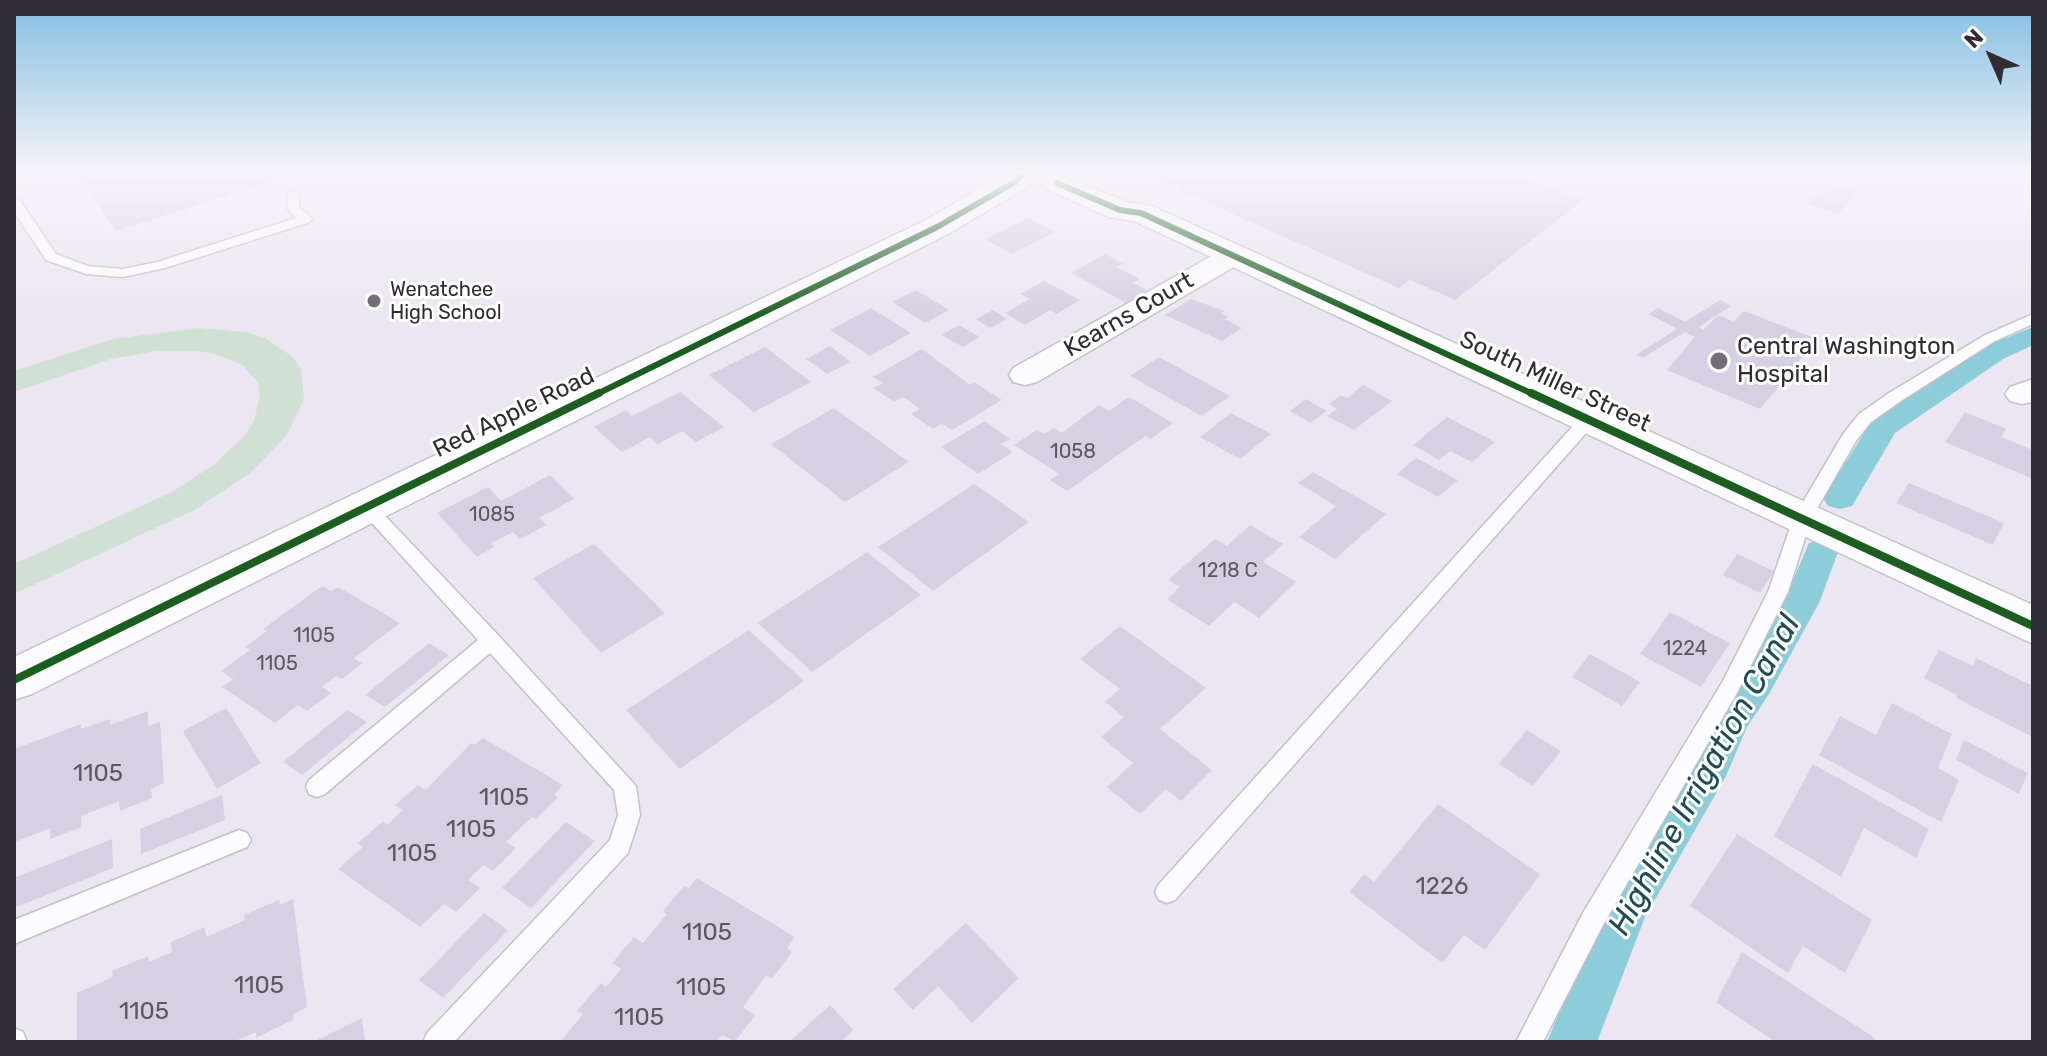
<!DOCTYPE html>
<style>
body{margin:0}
#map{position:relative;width:2047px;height:1056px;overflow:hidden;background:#ece6f2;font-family:Rubik,sans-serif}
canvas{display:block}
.frame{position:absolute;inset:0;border:16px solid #302c34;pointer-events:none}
.north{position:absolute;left:1951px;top:16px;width:80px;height:80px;-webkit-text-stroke:6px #fff;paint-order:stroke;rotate:315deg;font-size:22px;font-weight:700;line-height:32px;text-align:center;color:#302c34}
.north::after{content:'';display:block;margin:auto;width:28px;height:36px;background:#302c34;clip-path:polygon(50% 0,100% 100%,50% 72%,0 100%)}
</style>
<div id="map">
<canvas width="2047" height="1056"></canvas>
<div class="frame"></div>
<div class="north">N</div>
</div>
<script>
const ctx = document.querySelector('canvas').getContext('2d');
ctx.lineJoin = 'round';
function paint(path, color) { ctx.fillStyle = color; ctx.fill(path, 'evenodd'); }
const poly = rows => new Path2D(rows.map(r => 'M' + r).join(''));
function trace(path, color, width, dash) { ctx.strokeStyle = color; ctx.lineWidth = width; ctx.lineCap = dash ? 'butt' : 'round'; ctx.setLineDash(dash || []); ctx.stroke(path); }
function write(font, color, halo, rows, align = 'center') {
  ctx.font = font + ' Rubik,sans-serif'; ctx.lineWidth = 6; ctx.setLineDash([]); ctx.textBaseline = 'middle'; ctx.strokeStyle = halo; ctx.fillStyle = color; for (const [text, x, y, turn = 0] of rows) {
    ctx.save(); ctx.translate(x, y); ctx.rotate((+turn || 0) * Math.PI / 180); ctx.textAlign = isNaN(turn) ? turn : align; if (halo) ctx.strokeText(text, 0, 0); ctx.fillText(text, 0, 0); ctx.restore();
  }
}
const green = poly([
 [199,328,246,332,265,338,293,357,301,369,304,399,287,435,250,473,194,510,14,594,14,564,172,492,215,464,245,435,254,421,260,395,258,383,243,365,216,354,198,351,157,351,111,359,14,392,14,371,113,339]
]);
const canal = poly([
 [2033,327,2033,345,2003,359,1895,433,1852,506,1840,509,1828,506,1823,498,1873,419,1983,347,2033,327],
 [1821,539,1833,543,1838,552,1820,601,1769,694,1747,727,1726,776,1645,917,1597,1042,1547,1042,1609,894,1694,755,1716,707,1741,672,1785,599,1809,543,1821,539]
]);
const building = poly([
 [91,171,272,171,280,179,116,231,77,175],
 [1136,171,1504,171,1583,200,1455,300,1410,280,1399,288],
 [1828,183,1858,192,1838,214,1808,204],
 [1028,218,1055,232,1012,254,985,239],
 [1105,254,1123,264,1117,267,1140,279,1133,283,1147,290,1126,303,1071,273],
 [1044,281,1080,300,1057,314,1050,310,1025,325,1005,313,1030,299,1020,294],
 [916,290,949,310,925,323,892,302],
 [1191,299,1225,311,1221,313,1228,317,1225,319,1242,328,1222,341,1165,315],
 [1720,300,1731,306,1699,327,1703,330,1718,315,1734,322,1744,311,1817,339,1794,367,1812,374,1804,384,1787,377,1760,409,1667,370,1695,337,1685,332,1643,358,1636,355,1677,329,1649,314,1658,308,1685,322],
 [871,308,911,333,870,356,830,330],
 [993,310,1007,319,990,328,976,319],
 [959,325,980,337,963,347,942,335],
 [830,346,851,362,827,374,806,359],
 [765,347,811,382,754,412,709,375],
 [922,349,970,385,974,382,1002,400,952,430,942,424,933,429,911,414,920,409,903,397,894,402,873,388,883,383,873,377],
 [1159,357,1230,396,1202,416,1130,376],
 [1363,385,1392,401,1354,430,1327,416,1337,409,1329,404,1341,395,1347,398],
 [680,392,724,427,696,442,682,431,658,444,650,437,622,452,594,427,626,410,632,416],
 [1129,397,1173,423,1151,439,1145,436,1067,491,1050,480,1059,474,1014,445,1037,430,1044,434,1054,428,1062,433,1099,405,1109,411],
 [1306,399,1327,411,1310,423,1290,411],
 [834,408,909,462,845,502,771,444],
 [1965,412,2006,429,2001,437,2033,450,2033,479,1945,442],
 [1231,413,1271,434,1240,459,1200,437],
 [1447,417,1495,442,1472,462,1450,451,1439,460,1413,445],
 [985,421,1010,439,1001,444,1013,452,978,474,941,447],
 [1416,458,1458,480,1438,497,1397,474],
 [1313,472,1386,514,1335,559,1299,537,1336,506,1298,483],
 [550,475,574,499,539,518,546,525,520,539,513,532,491,543,494,547,477,557,437,513,488,487,501,501],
 [1909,483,2004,523,1993,545,1896,503],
 [974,484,1029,522,933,591,878,547],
 [1250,525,1283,544,1263,562,1296,582,1259,618,1234,602,1209,626,1167,599,1180,587,1168,580,1215,539,1227,546],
 [594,544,665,613,601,653,533,578],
 [867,552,921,595,812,672,758,623],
 [1737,554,1774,571,1760,593,1723,575],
 [322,586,331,591,338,587,400,623,354,658,362,663,342,679,336,676,322,687,331,693,307,711,298,705,275,723,222,687,233,679,221,671,250,650,245,647,267,631,263,629],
 [1670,612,1730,643,1701,687,1640,654],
 [1120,626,1206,688,1160,729,1212,770,1181,801,1166,789,1140,814,1107,787,1133,763,1101,737,1124,717,1105,702,1120,689,1080,659],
 [749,630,804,681,680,769,626,710],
 [429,643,449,655,385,707,365,695],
 [1939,650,1973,666,1976,658,2033,686,2033,737,1956,698,1957,695,1924,678],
 [1590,654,1640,682,1622,706,1572,677],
 [1892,703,1952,734,1938,768,1959,780,1941,822,1819,755,1840,716,1876,735],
 [226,708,261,763,217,789,183,731],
 [347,710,367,722,302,775,283,762],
 [148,711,148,726,160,722,164,783,151,789,152,798,120,811,119,801,81,816,82,827,50,839,51,828,14,842,14,749,81,724,81,729,110,719,110,725],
 [1527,730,1561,751,1533,786,1499,764],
 [483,738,563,785,554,795,558,797,536,819,532,817,506,842,516,848,493,871,483,865,468,880,480,888,456,912,444,904,420,927,338,869,363,847,358,843,383,821,387,825,403,810,395,805,418,785,426,790,471,743,474,745],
 [1964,740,2028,773,2019,794,1956,760],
 [1813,764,1929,829,1916,858,1864,828,1841,877,1774,836],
 [222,795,225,820,141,854,140,829],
 [1438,804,1540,874,1485,950,1464,935,1442,963,1349,892,1364,874,1374,882],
 [566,822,595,841,531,908,502,888],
 [1737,834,1872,920,1845,973,1803,946,1788,973,1690,906],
 [112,839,113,868,14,908,14,878],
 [697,878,795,937,787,948,792,952,772,979,766,975,743,1007,755,1015,735,1042,722,1035,717,1042,560,1042,583,1014,577,1011,601,983,606,987,621,969,612,963,634,937,643,943,667,914,663,911,684,886,689,888],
 [293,899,307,1007,293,1014,293,1020,256,1038,256,1032,233,1042,77,1042,77,993,113,977,112,971,148,956,149,962,172,952,171,942,205,927,206,937,245,920,244,915,279,900,280,905],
 [484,913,508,930,443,998,419,980],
 [966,923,1019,978,972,1023,938,986,913,1010,893,989],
 [1742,952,1875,1038,1874,1042,1776,1042,1716,1002],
 [830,1005,853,1030,841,1042,789,1042],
 [362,1018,365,1042,313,1042]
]);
const service = poly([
 [21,171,38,171,14,187,14,174,21,171],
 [289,190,299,193,299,207,312,219,310,222,165,268,123,277,86,274,46,260,14,212,14,198,19,199,56,254,88,266,123,269,157,262,296,218,287,208,289,190],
 [2033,314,2033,324,1995,341,1901,401,1871,422,1856,441,1811,519,1788,592,1737,693,1602,927,1543,1042,1516,1042,1584,911,1723,681,1768,592,1793,519,1843,434,1859,414,1889,393,1985,335,2033,314],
 [1588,415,1596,420,1594,424,1175,900,1167,903,1159,900,1155,892,1159,884,1582,416,1588,415],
 [367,501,373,503,498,635,636,786,640,815,628,853,454,1042,423,1042,427,1033,610,840,618,815,614,790,490,653,325,794,317,797,309,794,306,787,309,780,478,640,361,511,358,507,367,501],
 [239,830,247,833,251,840,247,847,14,944,14,920,239,830],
 [14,1028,23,1032,27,1042,14,1042,14,1028]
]);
const minor = poly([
 [1234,246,1244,249,1248,255,1244,261,1037,382,1025,385,1013,382,1009,375,1013,368,1224,249,1234,246],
 [2033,379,2033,402,2022,404,2010,401,2005,394,2010,387,2033,379]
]);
const tertiary = poly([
 [1009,171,1041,172,1026,188,948,234,32,694,14,700,14,657,926,220,1009,171],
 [1057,174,1127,202,1152,206,2033,605,2033,644,1222,262,1134,221,1109,217,1046,189,1042,183,1046,177,1057,174]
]);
const cyclewayFar1 = poly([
 [1057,183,1120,210,1141,213,1535,395],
 [595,395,937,227,1015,182,1026,171]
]);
const cycleway = poly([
 [1531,393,2033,626],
 [14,680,599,393]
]);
const markers = [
 [374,301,8,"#726d76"],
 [1719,361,10,"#726d76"]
];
const farPoinames = [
 ["Wenatchee",390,290],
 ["High School",390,313]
];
const numberNames = [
 ["1058",1073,452],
 ["1085",492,515],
 ["1218 C",1228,571],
 ["1105",314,636],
 ["1224",1685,649],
 ["1105",277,664]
];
const streetNames = [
 ["Kearns Court",1129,315,-30],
 ["South Miller Street",1555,382,25],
 ["Red Apple Road",514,413,-26]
];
const poiNames = [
 ["Central Washington",1737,347],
 ["Hospital",1737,375]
];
const nearNumbernames = [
 ["1105",98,774],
 ["1105",504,798],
 ["1105",471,830],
 ["1105",412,854],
 ["1226",1442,887],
 ["1105",707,933],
 ["1105",259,986],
 ["1105",701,988],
 ["1105",144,1012],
 ["1105",639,1018]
];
const nearWaternames = [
 ["Highline Irrigation Canal",1705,775,-61]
];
paint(green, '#d0e0d2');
paint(canal, '#8dccd9');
paint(building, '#d6d0e2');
trace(service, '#c4c0c9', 3);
trace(minor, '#c4c0c9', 3);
trace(tertiary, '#c4c0c9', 3);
paint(service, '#fcfbfd');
paint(minor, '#fcfbfd');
paint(tertiary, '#fcfbfd');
trace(cyclewayFar1, '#1b5e20', 6);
trace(cycleway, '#1b5e20', 8);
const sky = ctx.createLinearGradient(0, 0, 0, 319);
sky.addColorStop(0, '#83bee2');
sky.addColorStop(0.54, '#f6f4f9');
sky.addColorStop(1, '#f6f4f900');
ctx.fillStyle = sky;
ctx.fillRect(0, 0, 2047, 319);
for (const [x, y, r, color] of markers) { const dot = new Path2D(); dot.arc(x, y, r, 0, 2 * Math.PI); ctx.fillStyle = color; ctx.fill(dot); trace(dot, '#fff', 3); }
write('20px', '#302c34', '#fff', farPoinames, 'left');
write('20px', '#5c5862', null, numberNames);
write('24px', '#302c34', '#fff', streetNames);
write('24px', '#302c34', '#fff', poiNames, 'left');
write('24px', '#5c5862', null, nearNumbernames);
write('italic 32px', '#214c52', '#fff', nearWaternames);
</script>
